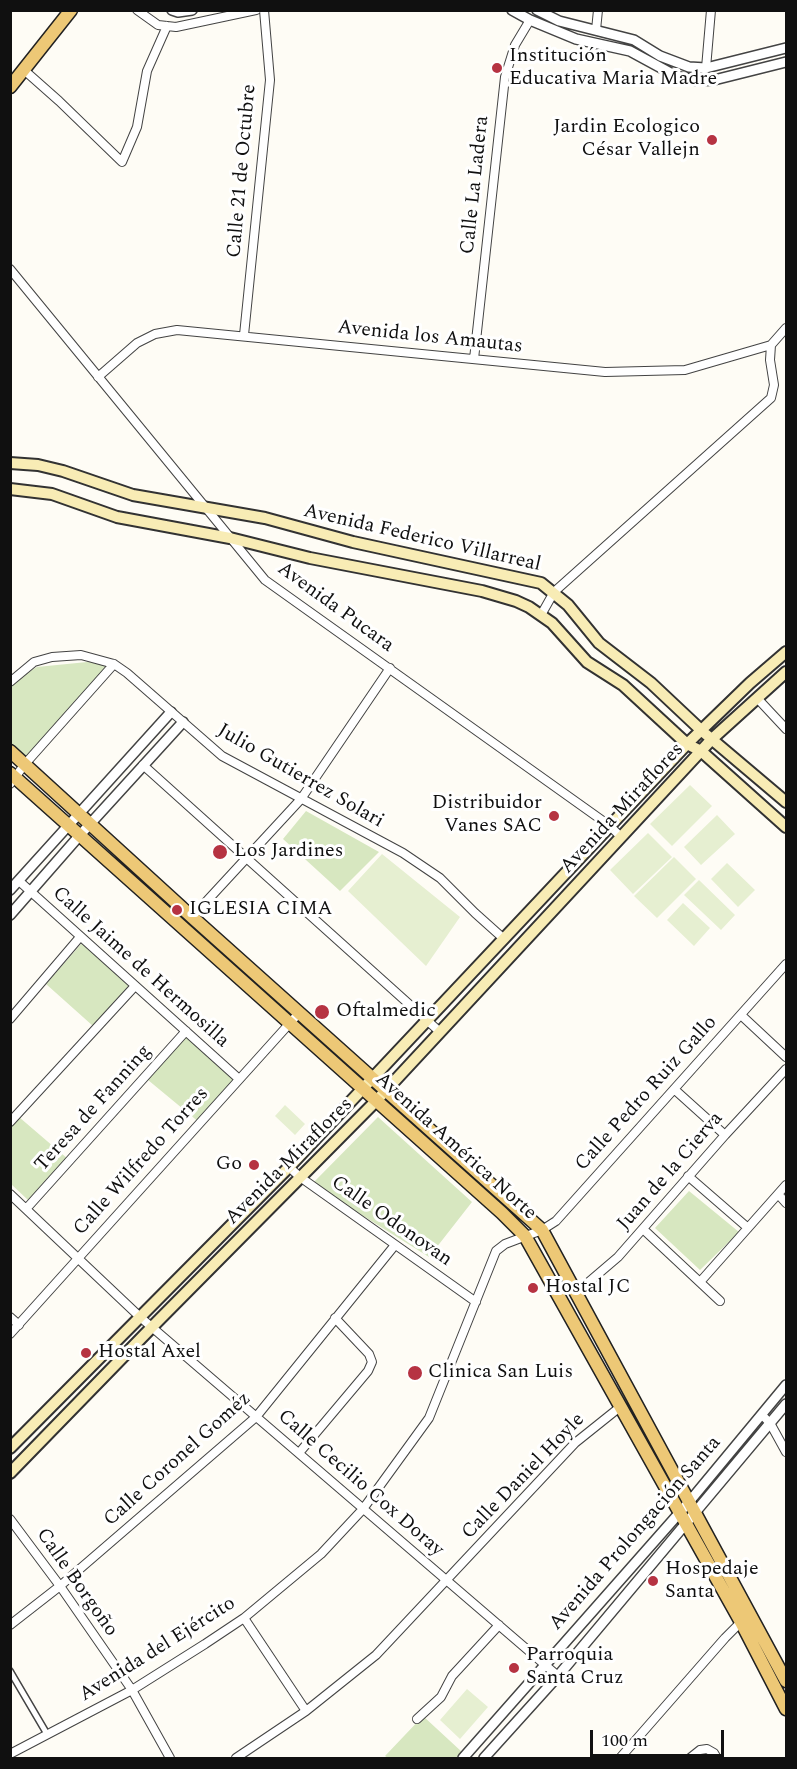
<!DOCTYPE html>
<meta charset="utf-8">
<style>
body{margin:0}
#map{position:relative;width:797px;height:1769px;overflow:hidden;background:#fefcf5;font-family:Spectral,serif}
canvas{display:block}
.frame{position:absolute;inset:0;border:12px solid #101010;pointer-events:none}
.scale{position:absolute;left:590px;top:1730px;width:134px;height:27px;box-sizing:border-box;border:3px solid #101010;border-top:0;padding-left:8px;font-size:18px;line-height:21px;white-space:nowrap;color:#101010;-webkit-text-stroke:4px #fff;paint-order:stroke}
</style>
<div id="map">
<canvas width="797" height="1769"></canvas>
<div class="frame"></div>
<div class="scale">100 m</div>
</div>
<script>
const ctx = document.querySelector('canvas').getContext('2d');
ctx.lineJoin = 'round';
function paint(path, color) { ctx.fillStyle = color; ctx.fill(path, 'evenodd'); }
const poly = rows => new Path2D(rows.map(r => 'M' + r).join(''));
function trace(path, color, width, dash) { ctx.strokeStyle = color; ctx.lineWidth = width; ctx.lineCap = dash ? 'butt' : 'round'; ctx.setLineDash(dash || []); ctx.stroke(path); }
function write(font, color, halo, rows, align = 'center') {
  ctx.font = font + ' Spectral,serif'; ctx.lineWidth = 6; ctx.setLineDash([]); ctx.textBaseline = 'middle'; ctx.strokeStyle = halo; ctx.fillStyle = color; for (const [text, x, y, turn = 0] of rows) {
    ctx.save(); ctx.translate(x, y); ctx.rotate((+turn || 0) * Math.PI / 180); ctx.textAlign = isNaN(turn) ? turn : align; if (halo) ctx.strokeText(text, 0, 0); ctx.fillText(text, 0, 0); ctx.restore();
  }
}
const green = poly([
 [87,662,109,664,27,757,11,743,11,686,17,679,37,667],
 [306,811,379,852,340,891,283,839],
 [82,943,130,987,93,1026,46,984],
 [186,1036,237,1083,200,1123,148,1080],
 [19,1117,68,1159,28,1200,11,1184,11,1127],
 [378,1117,472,1202,429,1257,312,1184],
 [689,1191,739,1232,700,1270,655,1228],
 [423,1716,462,1752,456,1758,388,1758,385,1756]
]);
const pitch = poly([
 [690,785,712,806,672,846,650,824],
 [717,815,735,834,701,865,684,847],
 [648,833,672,857,633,894,610,870],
 [382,854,460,917,426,966,348,891],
 [674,857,696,879,657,918,634,896],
 [727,863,755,890,738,907,711,879],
 [699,880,735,915,721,930,684,895],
 [683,903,710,928,694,946,667,920],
 [285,1105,305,1124,295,1135,275,1116],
 [467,1689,488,1707,460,1739,440,1720]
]);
const pedestrian = poly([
 [10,1671,47,1734]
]);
const minor = poly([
 [137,10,158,25,176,27,256,10],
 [596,30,598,10],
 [706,68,711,10],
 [24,70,59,101,122,162,137,127,147,71,167,26],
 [10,269,265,580,610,826,621,837],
 [244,335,270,80,264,10],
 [474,359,505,77,515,45,530,20],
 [98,377,137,343,155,334,177,330,605,372,685,370,771,345],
 [541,615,554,592,771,398,774,385,770,360,771,345,786,328],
 [10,682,34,662,52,657,81,655,114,664,127,673,222,756,403,853,440,878,475,913,504,939],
 [757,698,786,729],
 [143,765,440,1032],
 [10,784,25,764,114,664],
 [19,881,239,1079],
 [192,917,301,799,390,668],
 [741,1015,786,1057],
 [10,1019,80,937],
 [674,1089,725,1135],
 [10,1122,135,986],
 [289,1167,300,1177,476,1302],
 [688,1176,748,1228],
 [10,1194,140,1317,558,1676],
 [778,1194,786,1203],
 [26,1209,186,1031],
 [643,1229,720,1301],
 [700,1282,786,1185],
 [577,1292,618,1257,725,1135,786,1069],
 [10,1317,19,1325],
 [10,1334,299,1013],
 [762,1415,770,1423,786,1452],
 [299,1453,368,1371,372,1362,369,1354,335,1318],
 [10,1519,60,1586,132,1690,170,1758],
 [244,1618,306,1711],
 [10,1625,60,1586,256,1417,395,1245],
 [417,1719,441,1697,452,1676,499,1625],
 [10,1754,132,1690,205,1644,244,1618,321,1554,363,1509,429,1418,496,1251,505,1244,542,1230,556,1221,786,964],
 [236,1758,306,1711,376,1655,575,1443,620,1407],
 [620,1758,725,1638,742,1621],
 [690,1758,700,1750,707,1749,714,1753,717,1758]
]);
const tertiary = poly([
 [172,10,178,12,192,10],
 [512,10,530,20,576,39,630,51,676,76,697,81,714,80,786,62],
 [537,10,559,21,634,40,660,56,689,67,706,68,786,48],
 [10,890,171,712],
 [10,915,80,835,183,722],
 [463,1758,689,1502,786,1385],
 [484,1758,558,1676,786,1404]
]);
const secondary = poly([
 [10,463,38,465,63,471,133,495,265,518,353,542,541,583,568,605,599,643,651,683,702,731,786,802],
 [10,489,52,494,117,517,230,538,310,558,482,591,516,601,529,607,552,623,587,662,623,685,687,744,701,751,786,827],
 [10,1448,289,1167,687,744,750,683,786,652],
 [10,1473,152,1327,376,1101,712,739,786,672]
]);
const primary = poly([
 [10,87,71,10],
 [10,751,192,917,542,1230,786,1681],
 [10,773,502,1213,525,1236,741,1622,786,1709]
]);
const markers = [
 [497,68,6,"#b63342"],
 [712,140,6,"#b63342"],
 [554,816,6,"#b63342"],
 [220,852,8,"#b63342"],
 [177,910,6,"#b63342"],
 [322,1012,8,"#b63342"],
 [254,1165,6,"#b63342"],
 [533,1288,6,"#b63342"],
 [86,1353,6,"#b63342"],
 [415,1373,8,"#b63342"],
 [653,1581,6,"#b63342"],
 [514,1668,6,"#b63342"]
];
const poiNames = [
 ["Institución",509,57],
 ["Educativa Maria Madre",509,80],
 ["Jardin Ecologico",700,128,"right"],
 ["César Vallejn",700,151,"right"],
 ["Distribuidor",542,804,"right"],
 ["Vanes SAC",542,827,"right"],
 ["Los Jardines",234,852],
 ["IGLESIA CIMA",189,910],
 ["Oftalmedic",336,1012],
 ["Go",242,1165,"right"],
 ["Hostal JC",545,1288],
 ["Hostal Axel",98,1353],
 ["Clinica San Luis",428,1373],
 ["Hospedaje",665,1570],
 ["Santa",665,1593],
 ["Parroquia",526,1656],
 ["Santa Cruz",526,1679]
];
const streetNames = [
 ["Calle 21 de Octubre",243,171,-85],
 ["Calle La Ladera",476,185,-84],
 ["Avenida los Amautas",430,338,6],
 ["Avenida Federico Villarreal",422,539,13],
 ["Avenida Pucara",335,608,36],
 ["Julio Gutierrez Solari",300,777,30],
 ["Avenida Miraflores",623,809,-47],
 ["Calle Jaime de Hermosilla",140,968,42],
 ["Calle Pedro Ruiz Gallo",647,1094,-48],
 ["Teresa de Fanning",94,1109,-48],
 ["Avenida América Norte",455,1147,42],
 ["Calle Wilfredo Torres",142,1162,-48],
 ["Avenida Miraflores",290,1162,-45],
 ["Juan de la Cierva",671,1172,-49],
 ["Calle Odonovan",391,1222,35],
 ["Calle Coronel Goméz",178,1460,-42],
 ["Calle Daniel Hoyle",524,1477,-46],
 ["Calle Cecilio Cox Doray",360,1484,41],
 ["Avenida Prolongación Santa",636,1534,-49],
 ["Calle Borgoño",76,1583,55],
 ["Avenida del Ejército",158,1650,-32]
];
paint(green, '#d7e7c0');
paint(pitch, '#e6efd1');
trace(pedestrian, '#434343', 8);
trace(minor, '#434343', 10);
trace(tertiary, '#434343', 12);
trace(secondary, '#323232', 14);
trace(primary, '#212121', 15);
trace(pedestrian, '#fff', 5);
trace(minor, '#fff', 8);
trace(tertiary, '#fff', 9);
trace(secondary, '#f8ecb5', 10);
trace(primary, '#edc876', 12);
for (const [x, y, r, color] of markers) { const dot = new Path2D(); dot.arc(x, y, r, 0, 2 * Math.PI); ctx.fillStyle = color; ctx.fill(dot); trace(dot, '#fff', 2); }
write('20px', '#101010', '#fff', poiNames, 'left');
write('20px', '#101010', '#fff', streetNames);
</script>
